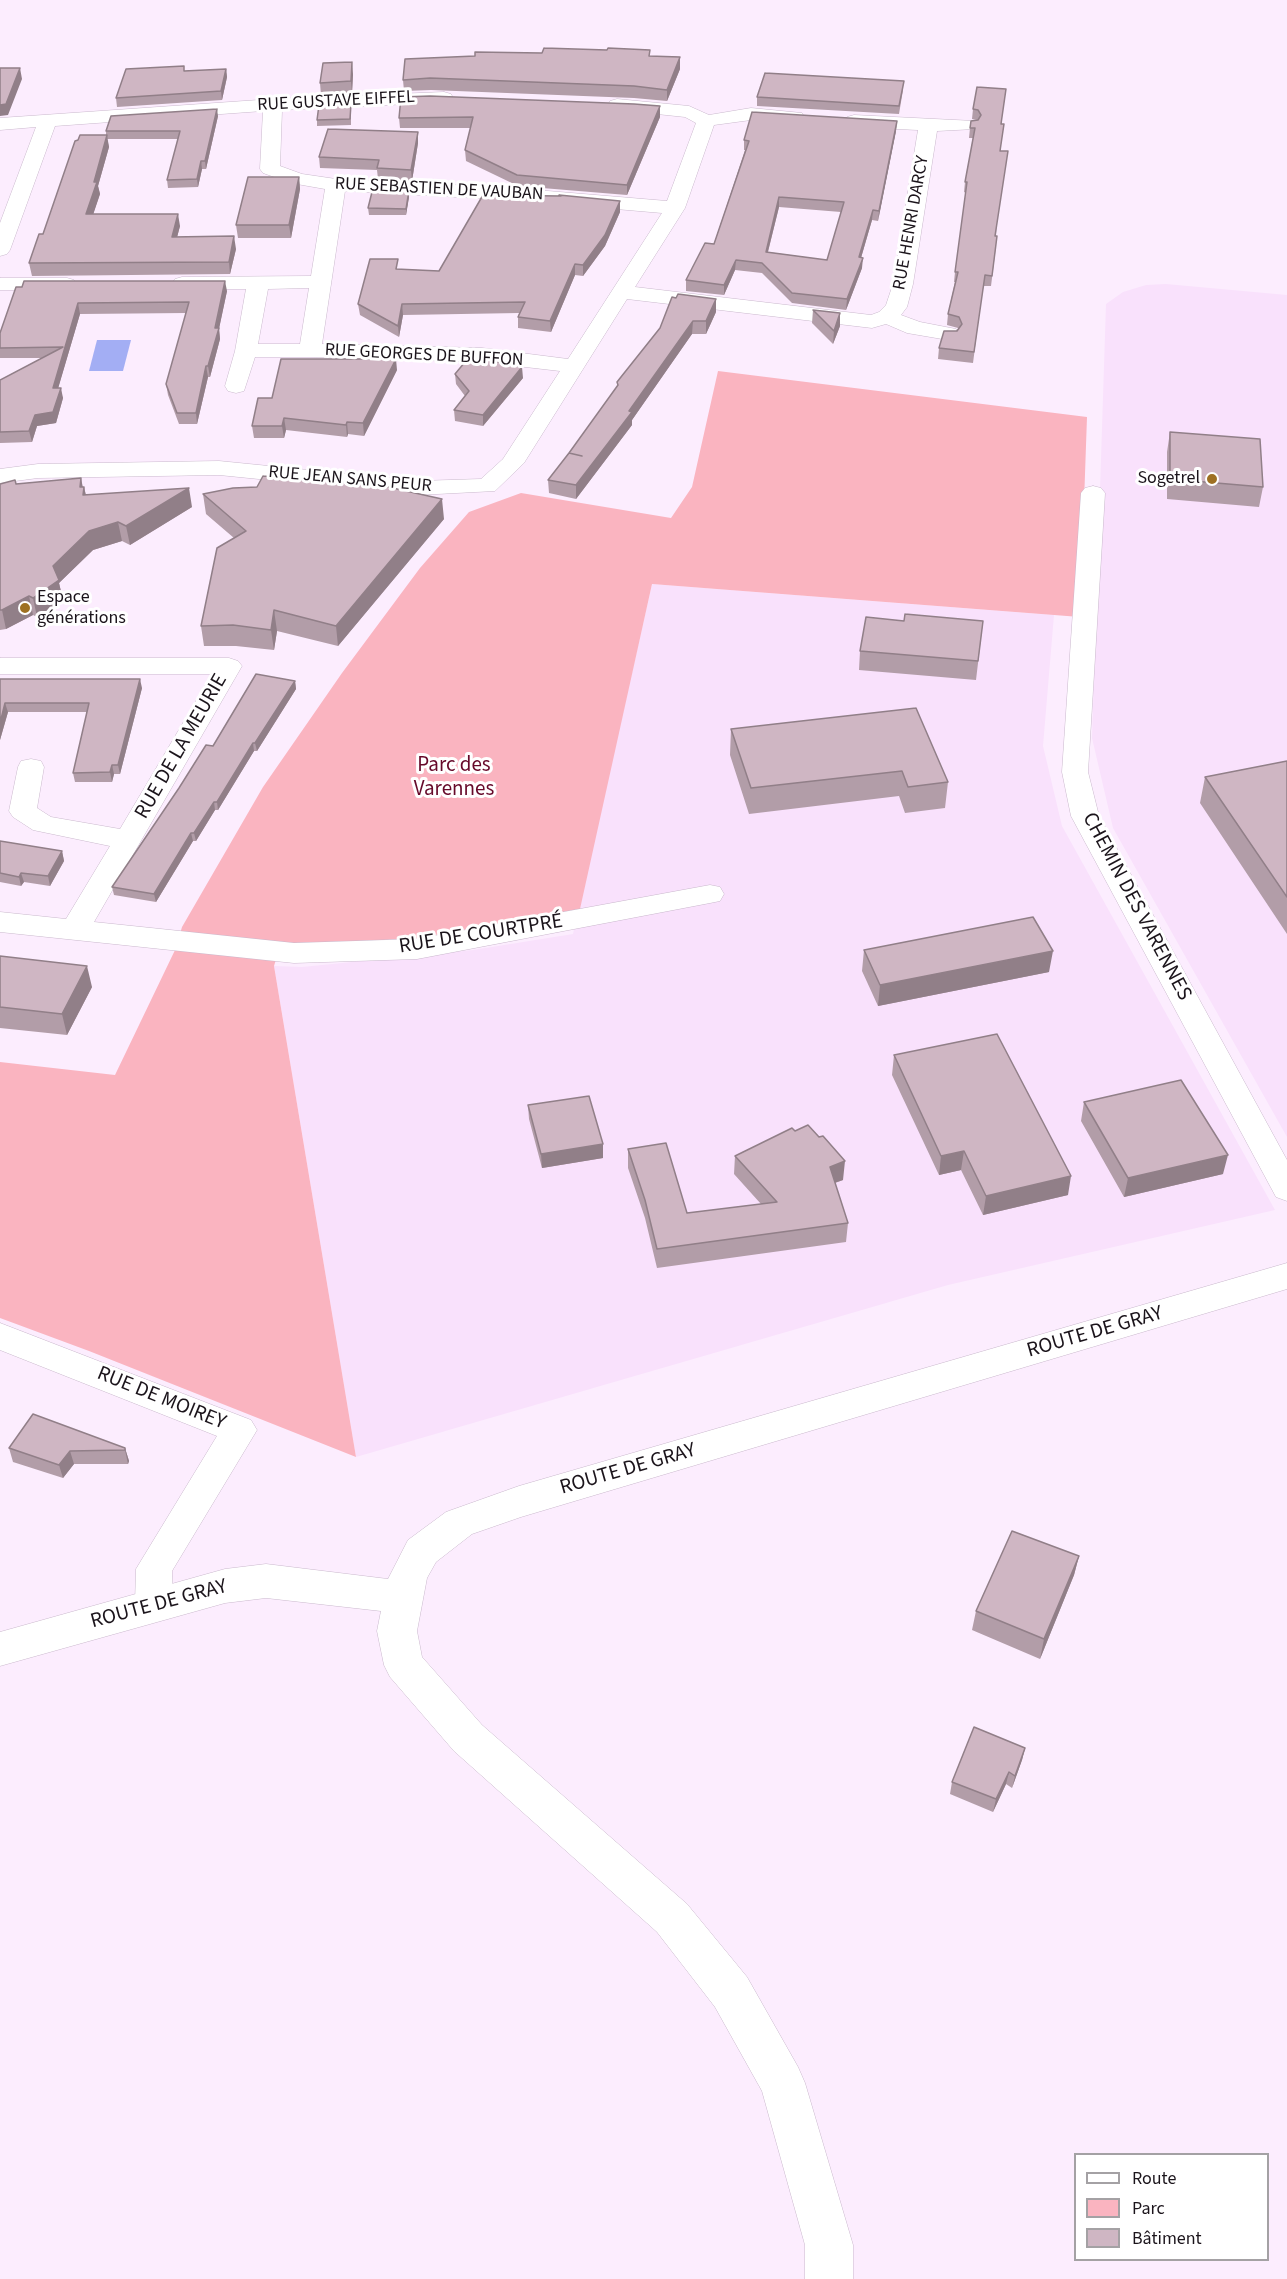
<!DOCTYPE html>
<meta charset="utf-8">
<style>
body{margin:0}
#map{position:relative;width:1287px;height:2279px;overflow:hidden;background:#fcedfe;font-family:"Source Sans 3",sans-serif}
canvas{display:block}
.legend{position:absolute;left:1074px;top:2153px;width:195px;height:108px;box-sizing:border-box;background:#fff;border:2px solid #a4a1a4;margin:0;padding:8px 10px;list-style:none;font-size:18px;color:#1b141b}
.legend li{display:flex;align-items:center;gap:12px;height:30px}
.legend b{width:30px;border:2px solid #a4a1a4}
</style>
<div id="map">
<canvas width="1287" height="2279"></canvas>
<ul class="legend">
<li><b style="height:8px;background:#fff"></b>Route</li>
<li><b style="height:16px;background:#fab4c0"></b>Parc</li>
<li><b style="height:16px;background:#cfb6c3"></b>Bâtiment</li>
</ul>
</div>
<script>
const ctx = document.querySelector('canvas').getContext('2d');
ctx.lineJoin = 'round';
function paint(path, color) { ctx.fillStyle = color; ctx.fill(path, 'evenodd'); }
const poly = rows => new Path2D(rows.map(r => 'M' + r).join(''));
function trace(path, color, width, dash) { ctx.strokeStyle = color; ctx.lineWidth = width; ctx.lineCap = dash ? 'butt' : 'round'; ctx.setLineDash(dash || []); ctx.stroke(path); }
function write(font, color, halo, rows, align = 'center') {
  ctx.font = font + ' "Source Sans 3",sans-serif'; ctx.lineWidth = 6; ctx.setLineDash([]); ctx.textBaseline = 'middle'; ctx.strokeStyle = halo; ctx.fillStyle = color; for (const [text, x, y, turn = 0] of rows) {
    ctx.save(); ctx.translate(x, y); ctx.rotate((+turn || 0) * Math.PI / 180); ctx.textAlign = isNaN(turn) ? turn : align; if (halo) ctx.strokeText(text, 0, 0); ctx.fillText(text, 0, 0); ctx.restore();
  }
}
const built = poly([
 [1166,284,1287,295,1287,1137,1113,828,1092,738,1106,304,1123,292,1146,285],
 [652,584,1054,615,1043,746,1062,826,1275,1210,948,1285,356,1457,274,966,302,967,473,950,573,934]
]);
const green = poly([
 [718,371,1087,417,1080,617,652,584,580,909,418,938,280,946,274,966,356,1457,89,1351,0,1318,0,1062,115,1075,176,948,182,927,263,787,342,673,420,568,469,512,521,493,671,518,692,487]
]);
const water = poly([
 [97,340,131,340,123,371,89,371]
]);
const street = poly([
 [444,92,451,94,453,98,451,102,282,110,280,166,302,174,336,179,512,188,667,201,696,123,685,117,610,109,608,105,610,101,617,99,689,106,709,115,751,108,802,113,804,117,802,121,795,123,751,120,714,125,685,208,635,287,871,315,879,312,886,305,893,284,918,130,854,127,847,125,845,121,847,117,854,115,975,121,978,125,975,129,937,131,913,284,907,307,901,315,920,322,956,329,959,334,956,339,948,340,907,333,886,324,872,328,627,299,524,463,495,491,418,495,219,475,38,478,0,483,0,469,38,464,219,461,418,481,481,479,503,459,560,371,482,362,310,357,255,357,244,391,236,393,228,391,225,386,235,351,246,289,182,289,175,287,172,283,175,279,182,277,311,276,325,189,291,183,263,173,260,169,263,111,55,126,10,250,7,254,0,256,0,223,36,127,0,130,0,118,273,99,444,92],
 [345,191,512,200,662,213,568,359,482,348,322,344,345,191],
 [309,288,300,344,258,344,268,289,309,288],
 [0,278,67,278,74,280,77,284,74,288,67,290,0,290,0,278],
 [1093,486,1101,488,1105,493,1088,772,1099,816,1287,1160,1287,1201,1276,1197,1071,816,1062,772,1081,493,1085,488,1093,486],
 [0,658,229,658,238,661,242,666,94,922,294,943,417,939,710,885,720,887,724,894,720,901,710,903,417,959,294,963,0,932,0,912,66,919,110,846,33,830,13,817,9,811,18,767,21,761,31,759,41,761,44,767,37,808,51,817,120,829,212,674,0,674,0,658],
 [0,1323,251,1420,257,1430,251,1440,172,1571,173,1604,167,1615,154,1620,141,1615,135,1604,136,1569,217,1436,0,1350,0,1323]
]);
const secondary = poly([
 [1287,1263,1287,1289,521,1517,472,1534,436,1562,427,1578,417,1631,422,1657,482,1725,687,1904,747,1977,798,2067,805,2083,853,2245,853,2279,805,2279,805,2245,762,2091,715,2007,657,1932,454,1751,390,1677,384,1665,377,1631,381,1611,266,1598,225,1603,0,1666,0,1632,225,1569,266,1564,388,1579,408,1540,446,1512,519,1486,1287,1263]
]);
const wall = poly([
 [650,56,680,57,680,69,667,101,634,98,431,90,404,91,403,80],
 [226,69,227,77,222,100,117,107,116,98,184,71],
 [353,74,352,93,321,95,320,83],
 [1006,89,1001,124,1004,124,1000,151,996,236,996,246,991,286,983,286,973,363,938,359,939,348,958,329,958,328,947,325,948,314,955,282,954,282,955,272,966,193,964,192,965,182,973,138,969,138,970,128,977,120,972,119,973,109],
 [903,90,899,114,757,106,757,97],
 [351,110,351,125,317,126,317,120],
 [218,116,206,169,202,169,198,187,168,188,167,180,178,139,107,139,109,147,98,186,100,194,93,214,180,226,177,237,236,249,230,274,32,276,29,263,43,234,106,135,106,131],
 [660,117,627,195,518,186,466,161,465,150,471,128,400,128,399,118],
 [896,131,878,221,872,220,861,258,862,268,846,310,792,303,762,273,735,270,724,295,686,291,686,280,714,244,745,150,744,150,744,140],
 [779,207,841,212,827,260,768,252],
 [418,132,418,143,412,181,378,179,377,170,320,168,319,157],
 [299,177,300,189,291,238,238,238,236,225],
 [559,195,620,212,605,246,583,276,575,275,551,332,518,328,518,317,519,313,403,315,399,337,360,315,358,304,399,269,439,271,559,196],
 [409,197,406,215,369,215,368,208],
 [16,287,227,291,219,328,220,339,210,377,208,377,197,424,179,424,168,395,166,384,186,313,80,314,58,388,63,398,56,423,37,426,32,442,0,443,0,380,42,358,0,358,0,333],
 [813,310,840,326,833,344,812,323],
 [716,312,706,334,692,334,632,420,632,425,576,499,549,493,548,480,569,455,569,453,617,387,617,382,660,328],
 [397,370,364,436,348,434,347,437,286,430,284,438,254,438,252,426,272,398],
 [455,374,523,378,483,426,455,421,454,410,465,396,456,384],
 [1170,432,1263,487,1259,507,1167,499,1167,452],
 [81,478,82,487,84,487,86,495,192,507,130,545,122,541,93,550,59,583,63,600,37,617,33,615,6,629,0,630,0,484,16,484],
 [203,494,444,519,338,646,277,631,274,650,236,646,204,646,201,626,234,538,206,514],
 [904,621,983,621,976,680,859,670,860,651],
 [0,679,142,688,120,774,114,774,112,782,75,782,73,773,87,712,8,712,0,740],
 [295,681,296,689,257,751,254,751,218,810,215,810,196,841,193,841,156,902,114,895,112,887,213,746],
 [731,729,948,782,945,808,905,813,899,796,749,814,730,755],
 [1287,761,1287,934,1200,803,1205,777],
 [0,841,62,851,64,861,50,886,24,882,21,886,0,882],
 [864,950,1049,972,878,1006,862,971],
 [0,956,92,987,67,1035,0,1028],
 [894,1055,1068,1195,983,1215,961,1170,939,1175,892,1075],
 [1084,1102,1223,1174,1124,1197,1081,1121],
 [528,1105,603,1158,542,1168,529,1119],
 [628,1149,687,1213,761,1204,734,1174,735,1156,843,1180,835,1183,848,1223,846,1242,657,1268,645,1218,628,1168],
 [9,1448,125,1448,129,1461,128,1464,74,1464,63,1478,13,1462],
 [1079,1556,1074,1575,1040,1659,972,1630,976,1611],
 [1025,1748,1022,1760,1012,1788,1006,1784,993,1812,950,1794,952,1782]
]);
const shadedWall = poly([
 [680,57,680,69,667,101,667,90],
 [352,62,353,74,352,93,351,81],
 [20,68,22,79,8,115,0,116,0,105],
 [226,69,227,77,222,100,221,91],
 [660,106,660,117,627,195,627,185],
 [217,109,218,116,206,169,205,161],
 [897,121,896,131,878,221,879,211],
 [418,132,418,143,412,181,411,170],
 [107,135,109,147,98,186,100,194,89,227,86,214,94,182],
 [201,161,202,169,198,187,197,179],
 [299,177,300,189,291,238,289,225],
 [409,190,409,197,406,215,406,209],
 [779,197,779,207,765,263,766,252],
 [620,201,620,212,605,246,583,276,583,265],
 [873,210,872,220,858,268,859,257],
 [178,214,180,226,174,249,172,237],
 [234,236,236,249,230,274,229,262],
 [863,258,862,268,846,310,847,299],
 [736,260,735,270,724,295,724,285],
 [575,264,575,275,551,332,550,321],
 [225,281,227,291,219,329,220,339,210,377,208,366],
 [716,299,716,312,706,334,706,321],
 [78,303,80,314,55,399,53,388],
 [402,304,403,315,399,337,398,326],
 [840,313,840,326,833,344,834,331],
 [693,321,692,334,632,420,632,425,576,499,576,485],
 [396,359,397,370,364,436,363,423],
 [206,366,208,377,197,424,196,413],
 [522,367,523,378,483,426,483,415],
 [61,388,63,398,56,423,37,426,32,442,29,431,35,415],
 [284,418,286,430,284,438,282,426],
 [347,422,348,434,347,437,346,425],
 [81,478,84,493,84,487,88,506,80,487],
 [189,488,192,507,130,545,126,526],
 [442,499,444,519,338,646,336,626],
 [118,522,122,541,93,550,59,583,63,600,37,617,33,598,53,566,89,531],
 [29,596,33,615,6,629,2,610],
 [274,610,277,631,274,650,271,630],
 [140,679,142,688,120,774,118,765],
 [295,681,296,689,257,751,255,743],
 [5,703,8,712,0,740,0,723],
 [253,743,254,751,218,810,217,802],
 [112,765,114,774,112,782,110,772],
 [214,802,215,810,196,841,194,833],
 [191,833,193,841,156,902,154,894],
 [62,851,64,861,50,886,48,876],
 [21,873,24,882,21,886,19,877],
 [1053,951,1049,972,878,1006,880,985],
 [87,966,92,987,67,1035,62,1014],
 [603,1144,603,1158,542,1168,541,1154],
 [964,1151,961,1170,939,1175,941,1156],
 [1228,1155,1223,1174,1124,1197,1128,1178],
 [845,1161,843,1180,828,1185,830,1167],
 [1071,1176,1068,1195,983,1215,986,1196],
 [125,1448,129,1461,128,1464,125,1450],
 [70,1451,74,1464,63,1478,59,1465],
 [1079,1556,1074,1575,1040,1659,1044,1639],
 [1025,1748,1022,1760,1012,1788,1015,1776],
 [1009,1772,1006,1784,993,1812,996,1799]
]);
const building = poly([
 [544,48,607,50,608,48,650,50,649,56,680,57,667,90,634,86,430,78,403,80,405,59,475,56,475,52,542,53,544,48],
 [352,62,351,81,320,83,323,63,352,62],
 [184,66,184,71,226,69,221,91,116,98,126,69,184,66],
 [0,68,20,68,6,104,0,105,0,68],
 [765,73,904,81,899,106,757,97,765,73],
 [977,87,1006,89,1001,124,1004,124,1000,151,1008,151,995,236,997,236,992,276,985,275,974,352,939,348,944,331,957,331,962,324,959,317,948,314,958,272,955,272,967,182,965,182,975,128,970,128,971,121,978,120,981,115,978,110,973,109,977,87],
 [430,96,634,104,660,106,627,185,517,175,465,150,473,117,399,118,401,97,430,96],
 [351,104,350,119,317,120,319,105,351,104],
 [217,109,205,161,201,161,197,179,167,180,180,131,106,131,111,116,217,109],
 [752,112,897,121,879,211,873,210,859,257,863,258,847,299,792,293,762,263,736,260,724,285,686,280,705,243,714,244,749,141,744,140,752,112],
 [779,197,844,202,827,260,766,252,779,197],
 [328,129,418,132,411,170,377,168,379,160,319,157,328,129],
 [80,135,107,135,94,182,97,182,86,214,178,214,172,237,234,236,229,262,29,263,39,234,43,234,75,141,78,140,80,135],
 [248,177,299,177,289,225,236,225,248,177],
 [373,188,409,190,406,209,368,208,373,188],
 [483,195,561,196,559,195,620,201,605,235,583,265,575,264,550,321,518,317,525,302,402,304,398,326,358,304,370,259,398,259,396,269,439,271,483,195],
 [24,281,225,281,215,328,219,328,208,366,206,366,196,413,177,413,166,384,189,302,78,303,53,388,61,388,53,412,35,415,29,431,0,432,0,380,63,347,0,348,0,333,16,287,22,287,24,281],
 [678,294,716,299,706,321,693,321,629,411,632,412,576,485,548,480,569,453,582,456,569,453,618,385,617,382,660,328,672,297,676,298,678,294],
 [813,310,840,313,834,331,813,310],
 [470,356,522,367,483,415,454,410,469,391,455,374,470,356],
 [281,359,396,359,363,423,347,422,346,425,284,418,282,426,252,426,258,398,272,398,281,359],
 [1170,432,1260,439,1263,487,1170,479,1170,432],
 [263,476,315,481,317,478,388,487,442,499,336,626,274,610,271,630,233,625,201,626,217,548,246,531,203,494,233,488,257,487,263,476],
 [81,478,80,487,84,487,83,495,189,488,126,526,118,522,89,531,53,566,59,580,33,598,29,596,2,610,0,610,0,484,15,480,16,484,81,478],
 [905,614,983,621,978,661,860,651,866,617,904,621,905,614],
 [256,674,295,681,255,743,253,743,217,802,214,802,194,833,191,833,154,894,112,887,179,788,206,745,213,746,256,674],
 [0,679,140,679,118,765,112,765,110,772,73,773,89,703,5,703,0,723,0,679],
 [916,708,948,782,908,787,902,771,751,788,731,729,916,708],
 [1287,761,1287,897,1205,777,1287,761],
 [0,841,62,851,48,876,21,873,19,877,0,873,0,841],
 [1033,917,1053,951,880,985,864,950,1033,917],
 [0,956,87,966,62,1014,0,1007,0,956],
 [997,1034,1071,1176,986,1196,964,1151,941,1156,894,1055,997,1034],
 [1181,1080,1228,1155,1128,1178,1084,1102,1181,1080],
 [589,1096,603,1144,541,1154,528,1105,589,1096],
 [808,1125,819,1137,823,1136,845,1161,830,1167,848,1223,657,1249,645,1200,628,1149,666,1143,687,1213,777,1202,735,1156,792,1128,795,1131,808,1125],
 [33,1414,125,1448,125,1450,70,1451,59,1465,9,1448,33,1414],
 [1012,1531,1079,1556,1044,1639,976,1611,1012,1531],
 [974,1727,1025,1748,1015,1776,1009,1772,996,1799,952,1782,974,1727]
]);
const markers = [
 [1212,479,6,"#9e7022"],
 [25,608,6,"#9e7022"]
];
const farStreetnames = [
 ["RUE GUSTAVE EIFFEL",336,102,-3],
 ["RUE SEBASTIEN DE VAUBAN",439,190,3],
 ["RUE HENRI DARCY",912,223,-80],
 ["RUE GEORGES DE BUFFON",424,356,3],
 ["RUE JEAN SANS PEUR",350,480,5]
];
const farPoinames = [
 ["Sogetrel",1200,479],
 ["Espace",37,598,"left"],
 ["générations",37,619,"left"]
];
const streetNames = [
 ["RUE DE LA MEURIE",182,747,-60],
 ["CHEMIN DES VARENNES",1136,907,62],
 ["RUE DE COURTPRÉ",481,935,-9],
 ["ROUTE DE GRAY",1095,1333,-16],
 ["RUE DE MOIREY",161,1399,22],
 ["ROUTE DE GRAY",628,1470,-16],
 ["ROUTE DE GRAY",159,1605,-15]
];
const parkNames = [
 ["Parc des",454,766],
 ["Varennes",454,790]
];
paint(built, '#f9e1fc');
paint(green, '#fab4c0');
paint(water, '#a3aef4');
trace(street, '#cab9cd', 1);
trace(secondary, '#cab9cd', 1);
paint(street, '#fff');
paint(secondary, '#fff');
paint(wall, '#b29da8');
paint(shadedWall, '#917f88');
paint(building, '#cfb6c3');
trace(building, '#917f88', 1.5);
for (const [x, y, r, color] of markers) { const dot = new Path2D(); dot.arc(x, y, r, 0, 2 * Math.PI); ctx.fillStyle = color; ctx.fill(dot); trace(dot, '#fff', 2); }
write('18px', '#1b141b', '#fff', farStreetnames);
write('18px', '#1b141b', '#fff', farPoinames, 'right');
write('21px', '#1b141b', '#fff', streetNames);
write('21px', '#66092a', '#fff', parkNames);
</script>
